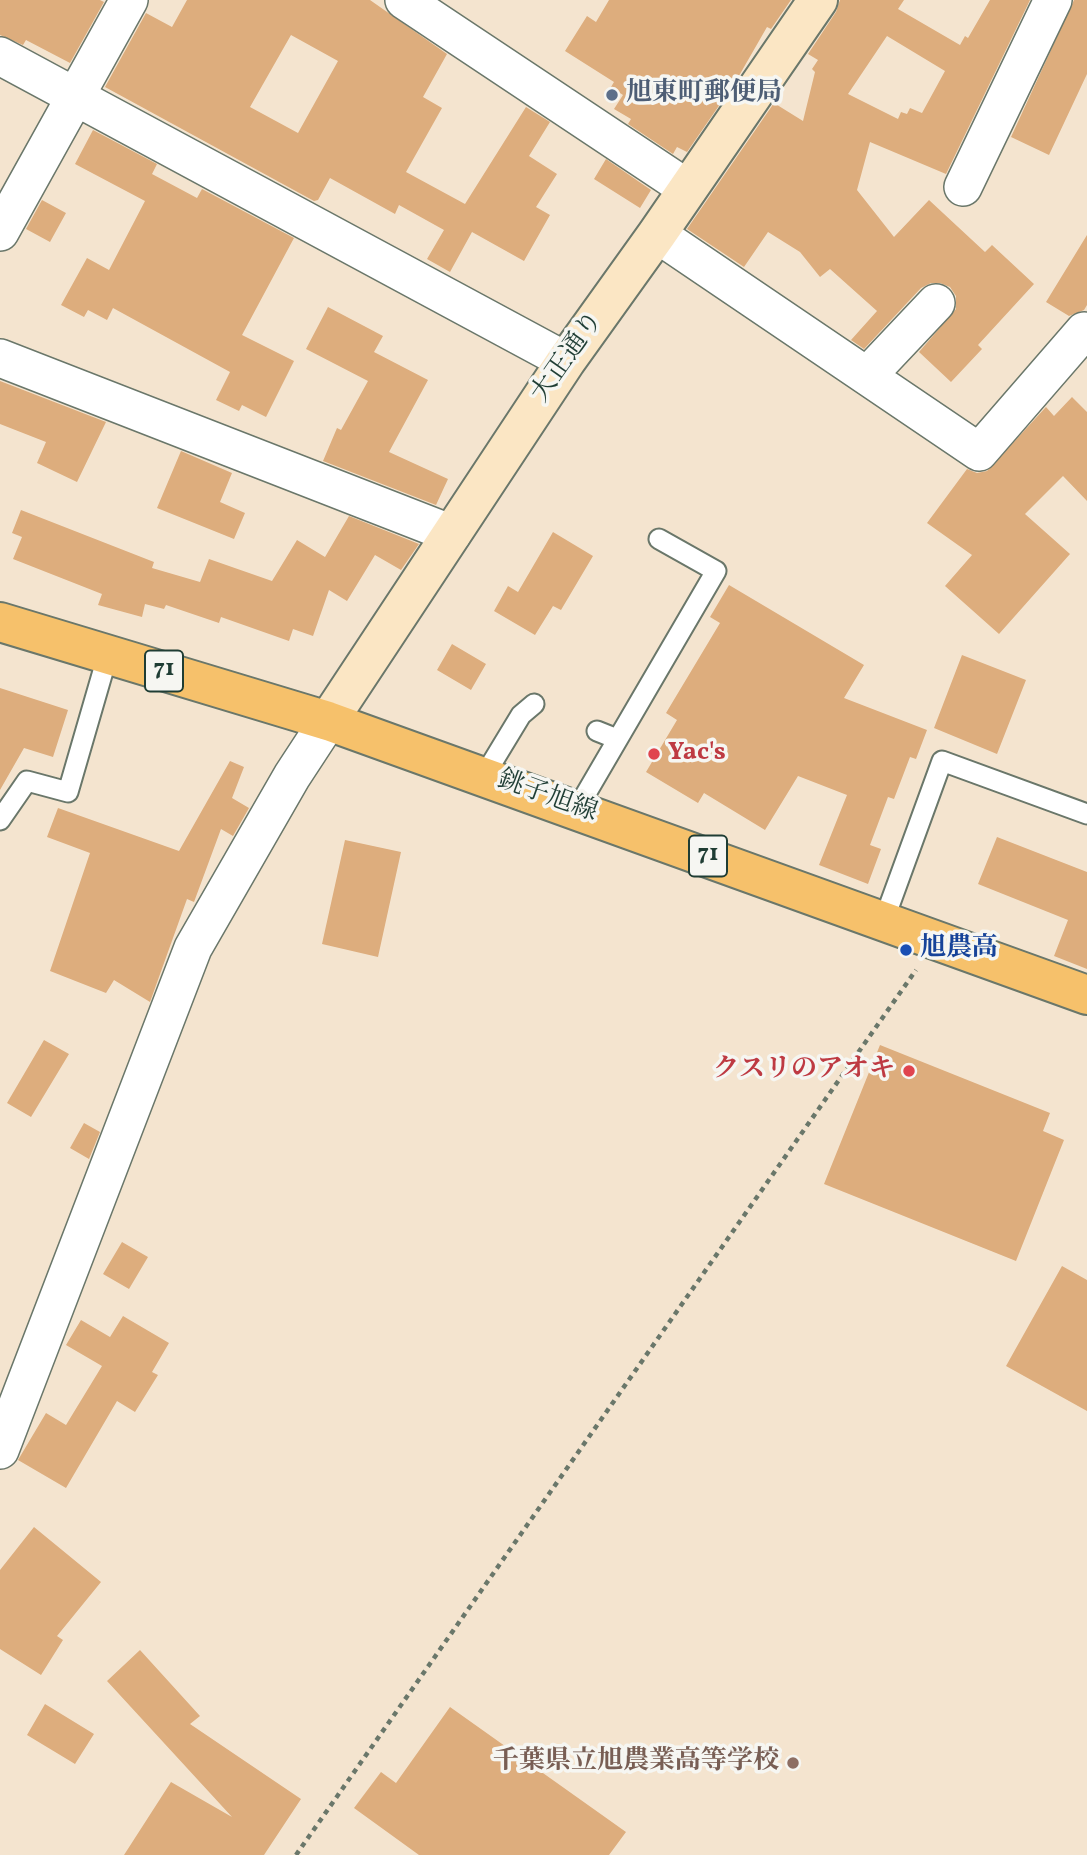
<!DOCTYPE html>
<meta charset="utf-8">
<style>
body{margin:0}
canvas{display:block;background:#f4e4cf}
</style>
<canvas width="1087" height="1855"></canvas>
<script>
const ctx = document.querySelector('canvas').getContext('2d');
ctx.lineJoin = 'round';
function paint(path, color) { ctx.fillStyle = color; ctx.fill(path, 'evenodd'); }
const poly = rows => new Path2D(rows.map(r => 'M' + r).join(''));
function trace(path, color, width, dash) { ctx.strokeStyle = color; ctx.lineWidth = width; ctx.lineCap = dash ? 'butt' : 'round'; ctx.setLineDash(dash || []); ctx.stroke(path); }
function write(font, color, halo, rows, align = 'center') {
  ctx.font = font + ' Vollkorn,"Noto Serif JP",serif'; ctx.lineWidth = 7; ctx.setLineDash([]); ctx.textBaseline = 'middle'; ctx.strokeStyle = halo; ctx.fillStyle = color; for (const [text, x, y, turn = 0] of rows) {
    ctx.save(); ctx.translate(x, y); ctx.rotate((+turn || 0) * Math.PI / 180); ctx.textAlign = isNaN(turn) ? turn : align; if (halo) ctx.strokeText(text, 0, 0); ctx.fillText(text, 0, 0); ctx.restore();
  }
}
const building = poly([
 [0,0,100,0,104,2,70,63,26,40,23,45,0,35],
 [187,0,370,0,447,54,423,97,442,108,406,172,465,204,526,107,550,122,529,156,557,174,536,207,550,215,524,261,472,232,450,272,427,259,444,230,399,205,395,214,330,178,318,200,314,201,105,87,146,13,172,27],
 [291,35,338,61,298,133,250,107],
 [609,0,791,0,771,29,767,27,736,81,687,152,677,147,673,154,628,124,631,119,614,109,623,95,611,87,614,82,565,51,587,16,596,22],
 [840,0,904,0,898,9,960,45,965,36,968,38,990,0,1030,0,946,174,870,142,857,190,894,237,929,200,985,252,992,245,1034,284,978,345,982,349,951,382,919,352,956,309,956,296,950,287,940,283,931,283,921,288,864,349,851,340,877,311,830,269,820,277,800,252,768,232,744,267,687,229,774,103,803,121,815,72,812,69,818,60,808,54,836,12],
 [887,36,945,71,922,113,910,108,907,114,901,112,898,119,848,94],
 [1074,0,1087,0,1087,74,1049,155,1011,137],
 [93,130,157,164,152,174,197,198,202,189,294,238,242,335,294,361,266,417,242,405,239,411,216,400,230,372,113,308,107,320,88,310,84,317,61,305,87,258,109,270,145,201,75,164],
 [606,159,651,190,640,208,594,179],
 [42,200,66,213,50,242,26,229],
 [1087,235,1087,305,1084,310,1069,316,1046,302],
 [328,307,383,336,374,352,428,380,389,452,448,479,436,505,323,461,337,428,341,430,368,381,306,349],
 [0,381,106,422,77,482,37,463,46,442,0,424],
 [1072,397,1087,412,1087,501,1063,476,1025,514,1070,554,999,634,945,586,972,555,927,523,967,469,977,473,987,471,1046,407,1054,416],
 [181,451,232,473,220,502,245,513,234,539,157,508],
 [21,510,154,562,152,568,200,582,209,559,272,581,297,540,325,557,349,516,419,544,401,570,375,555,347,601,329,590,313,636,293,629,289,641,221,617,219,623,166,605,164,609,145,604,142,617,98,605,102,594,13,559,22,537,12,533],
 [553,532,593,556,561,610,553,606,535,635,494,611,508,586,518,592],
 [729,585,864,665,844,698,927,730,916,759,910,757,894,799,888,797,870,845,881,849,868,884,819,865,847,795,798,776,765,830,704,793,698,803,646,772,677,720,666,713,720,623,710,617],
 [452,644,486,664,471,690,437,670],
 [962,655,1026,680,997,754,934,728],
 [0,688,68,710,53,757,24,748,0,790],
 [230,761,244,767,232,798,249,808,233,836,221,829,194,902,187,899,150,1002,114,980,106,993,50,971,90,853,47,837,58,808,179,851],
 [997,837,1087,872,1087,969,1054,956,1068,920,978,884],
 [345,840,401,852,378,957,322,944],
 [44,1040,69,1054,31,1117,7,1103],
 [880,1045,1050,1113,1043,1131,1064,1140,1016,1261,824,1184],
 [84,1123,100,1132,89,1159,70,1148],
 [122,1242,148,1257,129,1289,103,1274],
 [1062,1266,1087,1280,1087,1411,1006,1366],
 [123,1316,169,1343,152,1372,158,1375,135,1412,117,1401,66,1488,18,1460,46,1413,66,1425,102,1366,66,1345,81,1320,110,1337],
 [34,1527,101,1582,57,1636,63,1640,41,1675,0,1649,0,1570],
 [140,1650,200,1716,190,1724,301,1799,264,1855,124,1855,171,1782,232,1817,107,1681],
 [45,1704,94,1734,75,1764,27,1735],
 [450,1707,626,1832,609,1855,419,1855,354,1808,381,1772,396,1783]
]);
const path = poly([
 [296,1855,916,970]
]);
const lane = poly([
 [597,731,617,739],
 [484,776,521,715,534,704],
 [577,809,716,571,659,539],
 [0,820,27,781,68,792,108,654],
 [884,920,942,761,1087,814]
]);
const street = poly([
 [404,0,688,189],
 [0,56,566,361],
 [963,187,1053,0],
 [0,232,129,0],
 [657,234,979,452,1084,331,1087,333],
 [0,358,452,534],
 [867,376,936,303],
 [0,1450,193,948,292,776,328,721]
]);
const secondary = poly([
 [328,721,566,361,657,234,818,0]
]);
const primary = poly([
 [0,622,328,721,1087,995]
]);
const markers = [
 [612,95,7,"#5c6f8a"],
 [654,754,7,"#e0444e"],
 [906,950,7,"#1a4fb4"],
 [909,1071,7,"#e0444e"],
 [793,1763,7,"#8d6e63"]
];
const shields = [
 [164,671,38],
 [708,856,38]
];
const shieldNames = [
 ["71",164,671],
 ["71",708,856]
];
const serviceNames = [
 ["旭東町郵便局",626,95]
];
const streetNames = [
 ["大正通り",569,358,-55],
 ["銚子旭線",547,798,20]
];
const healthNames = [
 ["Yac's",668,754],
 ["クスリのアオキ",895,1071,"right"]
];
const transitNames = [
 ["旭農高",920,950]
];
const educationNames = [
 ["千葉県立旭農業高等学校",779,1763]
];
paint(building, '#ddad7d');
trace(lane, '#6a776a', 23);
trace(street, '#6a776a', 40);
trace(secondary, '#6a776a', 42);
trace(primary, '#6a776a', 42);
trace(path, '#6a776a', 4.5, [5, 5]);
trace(lane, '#fff', 19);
trace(street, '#fff', 37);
trace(secondary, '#fbe6c4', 38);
trace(primary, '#f6c16b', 38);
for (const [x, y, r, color] of markers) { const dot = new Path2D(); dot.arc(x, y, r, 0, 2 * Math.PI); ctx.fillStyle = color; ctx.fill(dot); trace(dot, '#f6f6f2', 2.5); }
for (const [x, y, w] of shields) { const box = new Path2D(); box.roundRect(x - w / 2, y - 20.5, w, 41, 5); ctx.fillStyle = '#f6f6f2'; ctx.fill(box); trace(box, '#1f3d34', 2); }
write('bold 24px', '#1f3d34', null, shieldNames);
write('bold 26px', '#4e5e75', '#f6f6f2', serviceNames, 'left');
write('26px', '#1f3d34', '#f6f6f2', streetNames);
write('bold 26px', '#be3a42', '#f6f6f2', healthNames, 'left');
write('bold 26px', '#164399', '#f6f6f2', transitNames, 'left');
write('bold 26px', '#785e54', '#f6f6f2', educationNames, 'right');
</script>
